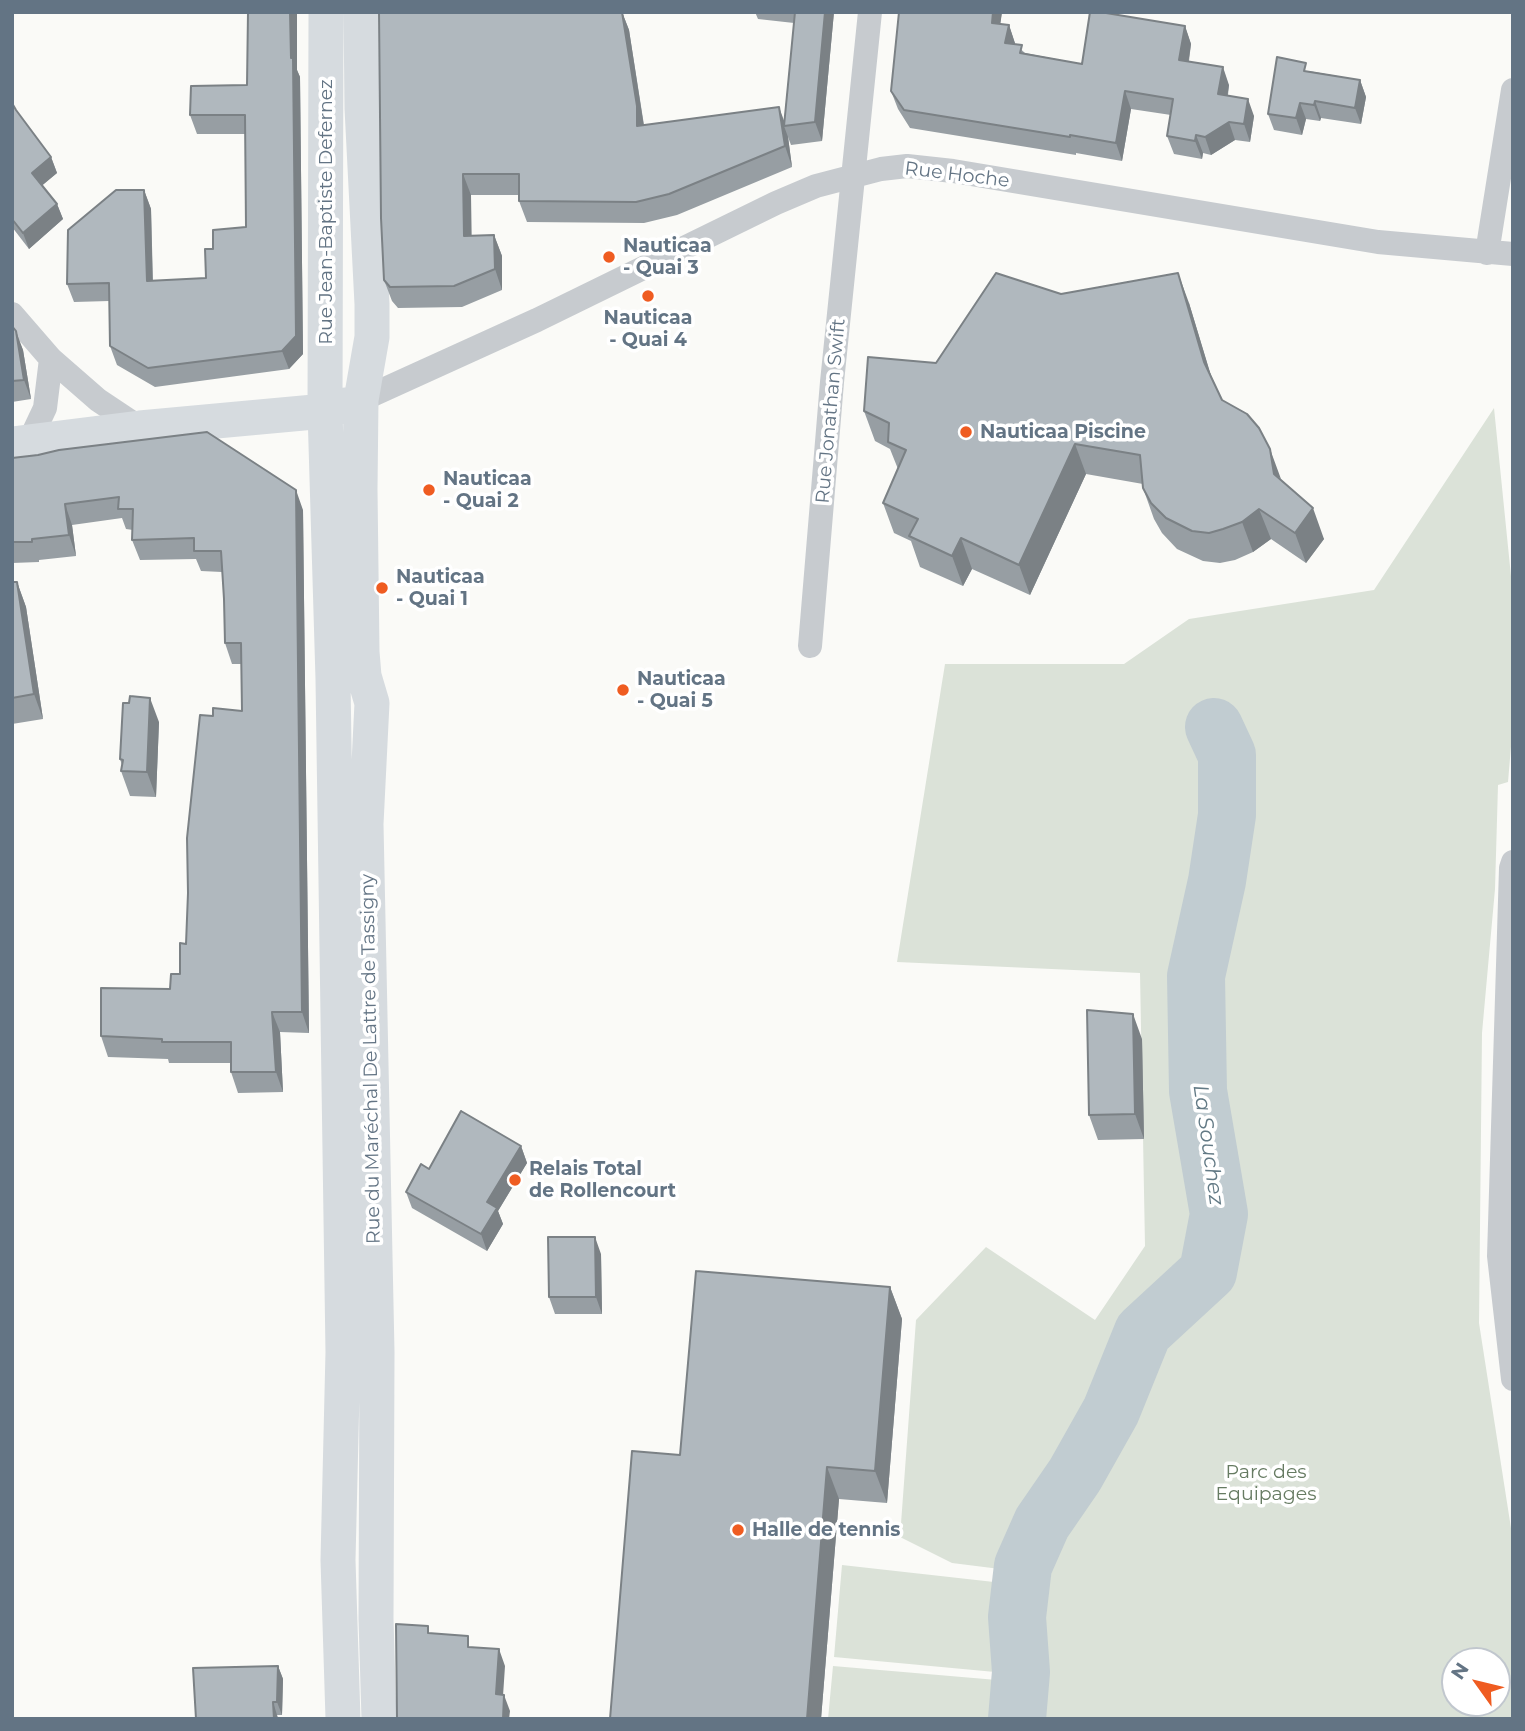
<!DOCTYPE html>
<meta charset="utf-8">
<style>
body{margin:0}
#map{position:relative;width:1525px;height:1731px;overflow:hidden;background:#fafaf7;font-family:Montserrat,sans-serif}
canvas{display:block}
.frame{position:absolute;inset:0;border:14px solid #637484;pointer-events:none}
.north{position:absolute;left:1441px;top:1647px;width:70px;height:70px;box-sizing:border-box;background:#fff;border:2px solid #c1c7ce;border-radius:50%;rotate:304deg;font-size:19px;font-weight:700;line-height:28px;text-align:center;color:#637484}
.north::after{content:'';display:block;margin:auto;width:24px;height:32px;background:#ef5c21;clip-path:polygon(50% 0,100% 100%,50% 72%,0 100%)}
</style>
<div id="map">
<canvas width="1525" height="1731"></canvas>
<div class="frame"></div>
<div class="north">N</div>
</div>
<script>
const ctx = document.querySelector('canvas').getContext('2d');
ctx.lineJoin = 'round';
function paint(path, color) { ctx.fillStyle = color; ctx.fill(path, 'evenodd'); }
const poly = rows => new Path2D(rows.map(r => 'M' + r).join(''));
function trace(path, color, width, dash) { ctx.strokeStyle = color; ctx.lineWidth = width; ctx.lineCap = dash ? 'butt' : 'round'; ctx.setLineDash(dash || []); ctx.stroke(path); }
function write(font, color, halo, rows, align = 'center') {
  ctx.font = font + ' Montserrat,sans-serif'; ctx.lineWidth = 7; ctx.setLineDash([]); ctx.textBaseline = 'middle'; ctx.strokeStyle = halo; ctx.fillStyle = color; for (const [text, x, y, turn = 0] of rows) {
    ctx.save(); ctx.translate(x, y); ctx.rotate((+turn || 0) * Math.PI / 180); ctx.textAlign = isNaN(turn) ? turn : align; if (halo) ctx.strokeText(text, 0, 0); ctx.fillText(text, 0, 0); ctx.restore();
  }
}
const green = poly([
 [1494,408,1513,596,1513,723,1508,782,1498,785,1495,889,1482,1033,1479,1323,1513,1541,1513,1719,1003,1719,1016,1571,952,1563,900,1537,916,1320,986,1247,1095,1320,1145,1246,1140,973,897,962,945,664,1124,664,1189,619,1374,590],
 [1455,1661,1497,1661,1497,1703,1455,1703],
 [842,1565,1003,1583,995,1672,834,1657],
 [833,1666,997,1680,994,1719,828,1719]
]);
const river = poly([
 [1017,1719,1021,1672,1017,1617,1023,1566,1042,1523,1075,1475,1111,1411,1143,1332,1208,1272,1219,1214,1198,1091,1196,976,1217,881,1227,815,1227,755,1214,727]
]);
const street = poly([
 [1487,253,1513,90],
 [12,314,51,359,98,400,140,428],
 [361,400,537,320,776,203,816,186,881,169,907,166,953,171,1378,242,1513,254],
 [29,442,45,408,51,359],
 [810,646,832,382,870,12],
 [1513,862,1511,868,1499,1256,1513,1379]
]);
const secondary = poly([
 [326,12,325,411,333,679,343,1352,338,1560,343,1719],
 [361,12,362,108,372,304,372,337,361,400,360,489,362,652,364,676,372,703,366,824,377,1352,376,1619,379,1719],
 [12,444,140,428,325,411,345,405]
]);
const wall = poly([
 [231,12,297,12,297,70,300,77,303,354,289,369,155,387,117,365,110,346,109,301,74,302,67,284,144,190,151,209,153,281,206,278,213,249,246,227,245,134,197,134,190,115,247,85,248,14,232,14],
 [379,12,622,12,629,30,644,125,784,122,794,23,758,19,755,12,834,12,822,141,791,145,788,137,792,167,677,215,644,223,527,222,519,201,519,195,471,195,471,236,494,235,502,256,502,290,462,307,398,308,392,301,384,280],
 [899,12,1002,12,1000,24,1009,25,1015,44,1025,53,1082,64,1185,26,1191,44,1189,61,1229,85,1228,95,1254,116,1250,142,1235,140,1211,155,1203,153,1202,159,1174,154,1167,136,1171,115,1131,109,1122,161,1076,153,1076,155,910,128,898,109,891,91],
 [1309,71,1360,80,1366,97,1361,124,1321,118,1320,121,1306,119,1302,135,1274,130,1268,114],
 [12,103,16,110,51,157,57,173,42,185,57,204,63,219,29,249,12,227],
 [1061,294,1189,303,1210,373,1222,400,1324,539,1306,563,1271,539,1253,552,1235,560,1220,563,1203,561,1177,549,1162,533,1154,519,1143,488,1143,484,1086,474,1030,595,972,569,963,586,920,567,911,541,894,533,883,503,898,469,890,449,875,441,864,411,936,363],
 [12,326,23,350,31,399,12,402],
 [12,458,303,510,309,1033,280,1032,283,1092,238,1093,231,1072,231,1063,169,1063,168,1059,108,1057,101,1036,170,989,180,974,186,944,213,716,242,711,242,664,232,664,225,643,224,599,222,572,201,571,196,559,140,560,132,540,133,530,126,529,122,518,72,525,76,556,39,560,39,562,12,563],
 [12,582,17,582,26,607,43,719,12,724],
 [159,722,156,797,130,796,121,771,122,765,120,759],
 [1142,1039,1144,1139,1098,1140,1089,1115],
 [521,1146,527,1163,498,1211,503,1224,487,1251,412,1208,406,1192,429,1169],
 [601,1254,602,1314,555,1314,549,1297],
 [890,1287,902,1319,887,1503,839,1499,821,1719,610,1719,680,1455],
 [278,1666,283,1679,282,1715,277,1715,278,1719,196,1719]
]);
const shadedWall = poly([
 [290,12,297,12,297,70,300,77,303,354,289,369,282,351,291,58],
 [622,12,629,30,644,127,637,126],
 [825,12,834,12,822,141,815,122],
 [993,12,1002,12,998,41,992,23],
 [1009,25,1015,43,1012,60,1005,43],
 [1185,26,1191,44,1186,78,1179,60],
 [1223,67,1229,85,1225,111,1218,94],
 [1360,80,1366,97,1361,124,1355,108],
 [1125,91,1131,109,1122,161,1116,143],
 [1248,99,1254,116,1250,142,1244,124],
 [1315,101,1321,118,1320,121,1314,105],
 [1300,103,1306,119,1302,135,1296,118],
 [779,107,786,126,784,126,788,137,792,167,785,146],
 [1229,122,1235,140,1211,155,1205,137],
 [1196,135,1203,153,1202,159,1195,141],
 [51,157,57,173,38,189,32,173],
 [463,174,471,195,472,257,464,236],
 [144,190,151,209,153,300,147,281],
 [57,204,63,219,29,249,23,233],
 [494,235,502,256,502,290,495,269],
 [1178,273,1189,303,1216,392,1204,362],
 [16,331,23,350,31,399,24,380],
 [1075,444,1086,474,1030,595,1019,565],
 [1270,449,1281,479,1274,474],
 [296,490,303,510,309,1033,302,1012],
 [65,504,72,525,76,556,69,535],
 [1313,508,1324,539,1306,563,1295,533],
 [1259,509,1271,539,1253,552,1242,522],
 [961,538,972,569,963,586,952,556],
 [17,582,26,607,43,719,34,694],
 [150,698,159,722,156,797,147,772],
 [272,1012,280,1032,283,1092,276,1072],
 [1133,1014,1142,1039,1144,1139,1135,1114],
 [521,1146,527,1163,498,1211,503,1224,487,1251,481,1234,487,1202],
 [595,1237,601,1254,602,1314,596,1297],
 [890,1287,902,1319,887,1503,875,1471],
 [827,1467,839,1499,821,1719,807,1719],
 [499,1649,505,1666,502,1711,496,1694],
 [278,1666,283,1679,282,1715,277,1702],
 [504,1695,510,1711,509,1719,503,1719],
 [273,1702,277,1715,278,1719,274,1719]
]);
const building = poly([
 [248,12,290,12,291,58,293,58,296,336,282,351,148,368,110,346,109,283,67,284,68,230,116,190,144,190,147,281,206,278,205,249,213,249,213,230,246,227,245,115,190,115,191,86,247,85,248,12],
 [379,12,622,12,637,106,637,126,779,107,785,146,669,194,636,202,519,201,519,174,463,174,464,236,494,235,495,269,454,286,390,287,384,280,381,218,379,12],
 [795,12,825,12,815,122,784,126,795,12],
 [899,12,993,12,992,23,1009,25,1005,43,1022,45,1020,53,1082,64,1090,12,1100,12,1185,26,1179,60,1223,67,1218,94,1248,99,1244,124,1229,122,1205,137,1196,135,1195,141,1167,136,1173,99,1125,91,1116,143,1070,135,1070,137,904,110,891,91,899,12],
 [1277,57,1306,63,1304,71,1360,80,1355,108,1315,101,1314,105,1300,103,1296,118,1268,114,1277,57],
 [12,103,16,110,51,157,32,173,57,204,23,233,12,219,12,103],
 [996,273,1061,294,1178,273,1204,362,1222,400,1247,414,1259,428,1270,449,1274,474,1313,508,1295,533,1259,509,1242,522,1223,529,1209,533,1192,531,1166,518,1151,503,1143,488,1140,455,1075,444,1019,565,961,538,952,556,909,536,918,519,883,503,906,450,888,442,889,423,864,411,868,357,936,363,996,273],
 [12,326,16,331,24,380,12,381,12,326],
 [207,432,296,490,302,1012,272,1012,276,1072,231,1072,231,1042,162,1042,162,1039,101,1036,101,988,170,989,171,974,180,974,180,943,186,944,188,893,187,838,200,715,213,716,213,708,242,711,241,643,225,643,224,599,221,551,194,551,194,538,132,540,133,509,118,509,119,497,65,504,69,535,32,539,32,542,12,542,12,458,38,455,59,450,207,432],
 [12,582,17,582,34,694,12,698,12,582],
 [130,696,150,698,147,772,121,771,123,760,120,759,123,703,129,703,130,696],
 [1087,1010,1133,1014,1135,1114,1089,1115,1087,1010],
 [461,1111,521,1146,487,1202,497,1208,481,1234,406,1192,421,1164,429,1169,461,1111],
 [548,1237,595,1237,596,1297,549,1297,548,1237],
 [696,1271,890,1287,875,1471,827,1467,807,1719,610,1719,632,1451,680,1455,696,1271],
 [396,1624,428,1626,428,1633,468,1636,468,1647,499,1649,496,1694,504,1695,503,1719,397,1719,396,1624],
 [278,1666,277,1702,273,1702,274,1719,196,1719,193,1668,278,1666]
]);
const markers = [
 [609,257,7,"#ef5c21"],
 [648,296,7,"#ef5c21"],
 [966,432,7,"#ef5c21"],
 [429,490,7,"#ef5c21"],
 [382,588,7,"#ef5c21"],
 [623,690,7,"#ef5c21"],
 [515,1180,7,"#ef5c21"],
 [738,1530,7,"#ef5c21"]
];
const streetNames = [
 ["Rue Hoche",957,175,7],
 ["Rue Jean-Baptiste Defernez",326,212,-90],
 ["Rue Jonathan Swift",831,411,-85],
 ["Rue du Maréchal De Lattre de Tassigny",371,1059,-91]
];
const poiNames = [
 ["Nauticaa",623,246],
 ["- Quai 3",623,268],
 ["Nauticaa",648,318,"center"],
 ["- Quai 4",648,340,"center"],
 ["Nauticaa Piscine",980,432],
 ["Nauticaa",443,479],
 ["- Quai 2",443,501],
 ["Nauticaa",396,577],
 ["- Quai 1",396,599],
 ["Nauticaa",637,679],
 ["- Quai 5",637,701],
 ["Relais Total",529,1169],
 ["de Rollencourt",529,1191],
 ["Halle de tennis",752,1530]
];
const parkNames = [
 ["Parc des",1266,1472],
 ["Equipages",1266,1494]
];
const waterNames = [
 ["La Souchez",1208,1145,82]
];
paint(green, '#dbe2d8');
trace(river, '#c1ccd1', 58);
trace(street, '#c7cbcf', 24);
trace(secondary, '#d6dbdf', 35);
paint(wall, '#979ea3');
paint(shadedWall, '#7b8185');
paint(building, '#b0b8be');
trace(building, '#7b8185', 2);
for (const [x, y, r, color] of markers) { const dot = new Path2D(); dot.arc(x, y, r, 0, 2 * Math.PI); ctx.fillStyle = color; ctx.fill(dot); trace(dot, '#fff', 2.5); }
write('19px', '#637484', '#fff', streetNames);
write('bold 19px', '#637484', '#fff', poiNames, 'left');
write('19px', '#667b62', '#fff', parkNames);
write('italic 21px', '#637a85', '#fff', waterNames);
</script>
